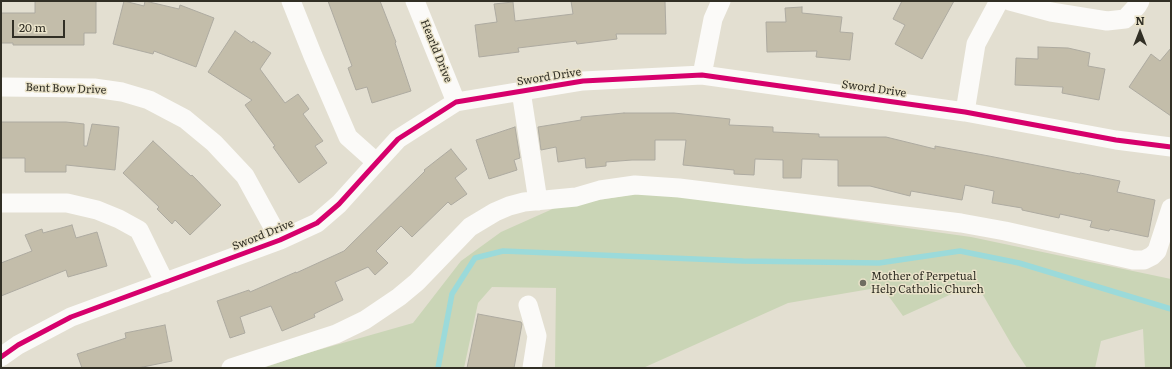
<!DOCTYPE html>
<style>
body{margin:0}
#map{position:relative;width:1172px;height:369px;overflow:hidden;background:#e3dfd1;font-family:Literata,serif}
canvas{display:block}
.frame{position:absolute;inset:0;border:2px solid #312f25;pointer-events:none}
.north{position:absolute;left:1120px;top:12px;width:40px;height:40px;-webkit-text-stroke:3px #eae3ca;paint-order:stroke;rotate:0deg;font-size:11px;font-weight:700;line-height:16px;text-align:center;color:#312f25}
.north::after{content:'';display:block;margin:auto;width:14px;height:18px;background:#312f25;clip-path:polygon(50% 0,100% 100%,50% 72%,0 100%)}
.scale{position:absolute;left:12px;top:20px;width:53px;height:18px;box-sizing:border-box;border:2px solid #312f25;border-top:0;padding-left:5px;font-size:12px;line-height:14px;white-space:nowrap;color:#312f25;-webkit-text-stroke:3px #eae3ca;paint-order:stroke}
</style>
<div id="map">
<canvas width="1172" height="369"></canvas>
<div class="frame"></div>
<div class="north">N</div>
<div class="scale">20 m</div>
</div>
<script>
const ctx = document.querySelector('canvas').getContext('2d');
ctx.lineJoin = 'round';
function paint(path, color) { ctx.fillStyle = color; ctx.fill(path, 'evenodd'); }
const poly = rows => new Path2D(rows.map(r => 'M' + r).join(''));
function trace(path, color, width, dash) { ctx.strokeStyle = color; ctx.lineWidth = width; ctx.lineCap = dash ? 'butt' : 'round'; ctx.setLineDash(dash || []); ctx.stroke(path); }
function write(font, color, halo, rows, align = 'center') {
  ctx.font = font + ' Literata,serif'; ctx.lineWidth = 3; ctx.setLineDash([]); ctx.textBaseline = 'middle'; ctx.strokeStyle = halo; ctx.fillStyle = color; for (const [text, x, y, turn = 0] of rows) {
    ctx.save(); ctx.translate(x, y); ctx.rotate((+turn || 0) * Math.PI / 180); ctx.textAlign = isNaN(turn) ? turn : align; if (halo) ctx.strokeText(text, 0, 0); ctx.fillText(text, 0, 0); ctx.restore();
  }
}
const green = poly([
 [635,194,686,197,971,237,1171,279,1171,368,1145,368,1143,329,1101,341,1095,368,1027,368,1013,347,976,283,903,316,882,287,788,303,643,368,555,368,556,288,492,287,478,303,464,368,263,368,304,354,413,323,461,261,501,232,557,207]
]);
const stream = poly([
 [438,368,452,294,475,258,503,251,743,261,879,263,960,251,1019,263,1171,309]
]);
const building = poly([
 [35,1,96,1,96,33,84,33,84,45,13,45,13,43,1,43,1,13,35,13,35,1],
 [124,1,144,6,145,1,179,9,180,5,214,18,196,67,154,51,153,54,113,44,124,1],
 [328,1,380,1,396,42,395,43,411,91,372,103,367,87,356,90,348,68,352,66,328,1],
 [571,1,665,1,666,34,616,34,617,39,577,44,576,41,518,48,519,52,479,57,475,25,497,22,494,4,513,2,515,21,573,14,571,1],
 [902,1,954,1,922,59,895,44,905,25,893,19,902,1],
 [802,7,802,13,842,17,840,32,853,33,850,60,816,57,817,51,767,52,766,22,786,22,785,8,802,7],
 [235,31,252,43,253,41,271,53,260,69,285,103,298,94,309,109,303,114,323,141,315,146,327,163,299,183,273,147,275,146,245,105,252,100,208,72,235,31],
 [1038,47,1068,48,1090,53,1088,66,1105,69,1099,100,1062,93,1063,87,1015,85,1016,58,1038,59,1038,47],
 [1171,48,1171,116,1129,87,1151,54,1160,61,1171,48],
 [624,113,674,113,730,119,729,125,773,127,773,132,819,134,819,137,886,137,935,149,935,146,989,156,1080,174,1080,173,1120,181,1117,192,1155,200,1148,237,1110,229,1109,231,1090,227,1092,221,1060,214,1059,218,1022,210,1022,208,992,203,994,191,965,185,962,200,911,191,910,196,870,186,838,186,838,160,802,159,801,178,783,178,783,160,755,159,754,175,734,174,734,170,683,165,686,140,655,140,655,160,632,160,606,162,606,166,586,168,585,158,558,162,556,147,541,150,538,127,581,120,581,117,624,113],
 [1,122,66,122,84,124,84,146,87,146,92,124,119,127,115,170,66,165,66,172,25,172,25,158,1,158,1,122],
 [515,127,520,158,514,160,517,170,489,179,476,140,515,127],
 [153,141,191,176,192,175,221,205,190,235,175,220,172,224,157,209,159,207,123,173,153,141],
 [451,149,467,169,455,178,467,194,451,205,448,202,412,237,401,226,376,251,388,263,375,275,368,267,335,282,343,300,314,314,315,317,282,331,271,306,240,317,245,333,230,338,217,301,249,290,250,292,296,272,296,273,344,251,425,171,424,170,451,149],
 [72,225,76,238,97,232,107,266,68,277,66,270,1,296,1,263,32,251,25,235,42,229,43,233,72,225],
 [478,314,521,322,522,324,514,368,467,368,478,314],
 [165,325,172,361,138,368,82,368,77,354,126,338,125,333,165,325]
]);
const minor = poly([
 [291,1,313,56,348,137,376,162],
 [415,1,456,102],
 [1010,1,1051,12,1107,21,1125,19,1137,6,1140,1],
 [702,75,713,19,721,1],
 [1,87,94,88,122,92,149,100,185,119,214,143,245,176,280,240],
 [521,91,538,201],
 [965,112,976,44,999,1],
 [1,203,67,203,97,210,119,219,139,230,165,283],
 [528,305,537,336,532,368],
 [1,357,18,345,71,317,280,240,317,223,339,204,367,173,398,139,456,102,583,81,702,75,965,112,1116,140,1171,147],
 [231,368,336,334,365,320,399,297,417,282,470,227,495,212,509,206,524,202,576,197,600,190,635,185,679,188,961,223,1005,231,1133,260,1144,260,1152,256,1157,251,1171,208]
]);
const cycleway = poly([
 [1,357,18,345,71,317,280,240,317,223,339,204,367,173,398,139,456,102,583,81,702,75,965,112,1116,140,1171,147]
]);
const markers = [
 [863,283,4,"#6f6d61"]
];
const streetNames = [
 ["Hearld Drive",436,51,68],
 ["Sword Drive",549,77,-9],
 ["Bent Bow Drive",66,89,2],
 ["Sword Drive",874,89,8],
 ["Sword Drive",263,235,-22]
];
const poiNames = [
 ["Mother of Perpetual",871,277],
 ["Help Catholic Church",871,290]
];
paint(green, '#cad5b6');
trace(stream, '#9bdada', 5.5);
paint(building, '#c3bdaa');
trace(building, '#adaaa0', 1);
trace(minor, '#fbfaf8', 19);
trace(cycleway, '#d6006c', 5);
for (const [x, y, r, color] of markers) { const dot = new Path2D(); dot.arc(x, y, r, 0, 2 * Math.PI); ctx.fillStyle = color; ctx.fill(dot); trace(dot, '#eae3ca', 1.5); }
write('11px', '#312f25', '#eae3ca', streetNames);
write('11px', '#312f25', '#eae3ca', poiNames, 'left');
</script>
